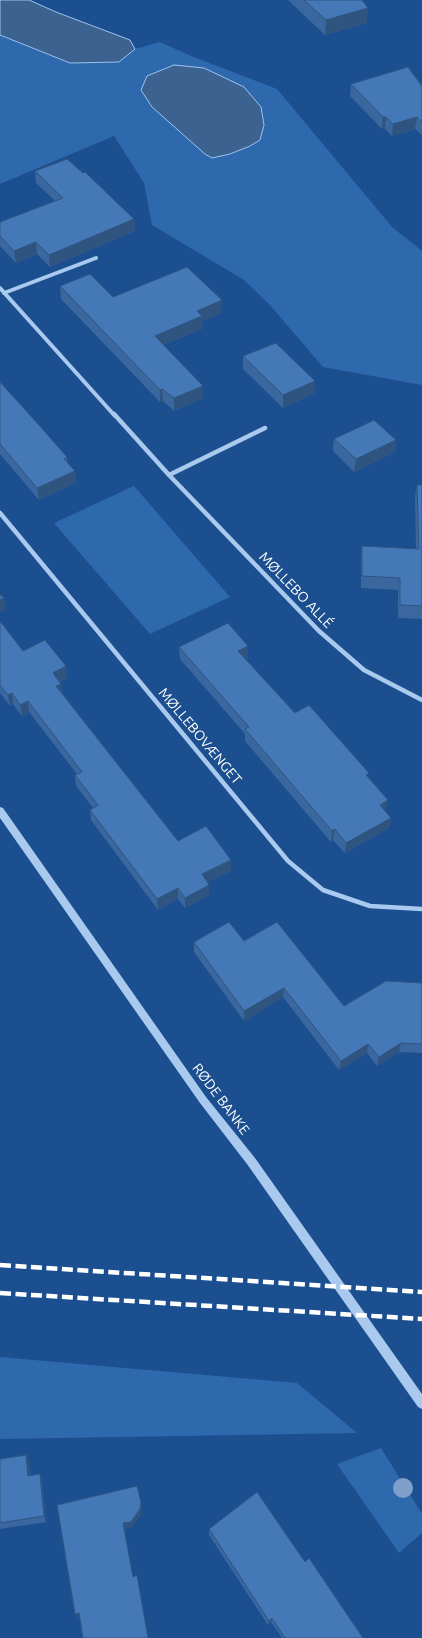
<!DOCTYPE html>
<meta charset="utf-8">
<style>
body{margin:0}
canvas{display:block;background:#1b4f8f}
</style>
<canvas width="422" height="1638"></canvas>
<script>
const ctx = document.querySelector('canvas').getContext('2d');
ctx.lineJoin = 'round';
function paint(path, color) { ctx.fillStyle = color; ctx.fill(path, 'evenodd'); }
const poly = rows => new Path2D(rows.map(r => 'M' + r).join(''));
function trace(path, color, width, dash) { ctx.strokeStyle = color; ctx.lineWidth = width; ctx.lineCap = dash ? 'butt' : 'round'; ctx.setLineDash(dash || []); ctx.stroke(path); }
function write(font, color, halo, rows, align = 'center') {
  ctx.font = font + ' Ubuntu,sans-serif'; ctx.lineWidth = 4; ctx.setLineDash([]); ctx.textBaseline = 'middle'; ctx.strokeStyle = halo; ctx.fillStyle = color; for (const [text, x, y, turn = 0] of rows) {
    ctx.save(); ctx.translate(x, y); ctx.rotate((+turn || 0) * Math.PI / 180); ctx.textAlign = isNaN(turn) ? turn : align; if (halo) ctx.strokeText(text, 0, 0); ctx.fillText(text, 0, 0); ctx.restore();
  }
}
const green = poly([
 [0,35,70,63,119,62,135,49,160,42,191,56,277,89,392,227,422,251,422,385,323,367,269,304,244,280,152,225,144,183,114,136,0,184],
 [134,486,230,597,150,634,54,523],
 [0,1357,297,1383,357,1433,0,1439],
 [381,1448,422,1514,422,1533,399,1553,337,1464]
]);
const water = poly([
 [0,0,29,0,56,12,130,40,135,49,119,62,70,63,0,35,0,0],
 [174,65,204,68,244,87,261,107,264,125,260,140,250,146,230,154,212,158,205,154,152,107,141,90,147,76,174,65]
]);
const minorFar1 = poly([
 [0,288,115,416],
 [4,293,96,258]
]);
const minor = poly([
 [114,414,169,475,319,631,364,670,422,700],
 [169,475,265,428],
 [0,513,288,861,323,890,370,906,422,909]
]);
const tertiary = poly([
 [0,807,3,808,206,1097,255,1158,422,1394,422,1409,418,1407,247,1164,200,1103,0,818,0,807]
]);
const rail = poly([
 [0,1265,422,1292],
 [0,1293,422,1319]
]);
const trees = [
 [403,1488]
];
const wall = poly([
 [288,0,362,0,367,23,325,35],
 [351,84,422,86,422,135,415,129,392,136,385,129,382,129,350,96],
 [35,171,134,219,135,231,50,267,37,254,16,263,0,246,0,222,55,201,36,183],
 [60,286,113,297,222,300,222,313,202,321,202,329,163,345,203,386,203,398,174,411,163,401,160,402,61,299],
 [243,356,315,381,315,393,283,408,243,369],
 [0,382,67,457,67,462,75,471,76,483,39,500,0,454],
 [334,439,396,440,395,452,354,472,333,451],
 [417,485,422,485,422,619,398,618,398,590,361,588,361,559,362,546,416,549,415,497],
 [0,621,23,651,67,678,59,682,61,684,62,693,178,841,231,871,207,882,209,885,209,895,185,908,178,899,158,910,91,820,90,810,93,808,76,786,75,775,77,774,29,712,22,716,13,704,10,706,0,693],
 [248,646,248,658,245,659,295,713,369,778,388,800,385,811,391,818,389,828,345,853,333,840,331,842,245,741,245,734,180,659,179,647],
 [244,941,344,1006,422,983,422,1053,399,1052,377,1066,367,1053,339,1070,283,997,244,1021,194,952,194,942],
 [26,1455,29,1461,30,1475,40,1474,42,1480,46,1522,0,1529,0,1459],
 [209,1529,305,1562,363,1638,282,1638,271,1622,268,1625,209,1535]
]);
const shadedWall = poly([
 [368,8,367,23,325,35,326,20],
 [383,117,386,117,385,129,382,129],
 [417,117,415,129,392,136,393,124],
 [134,219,135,231,50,267,49,255],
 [36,242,37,254,16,263,14,251],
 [222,300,222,313,202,321,202,329,155,348,155,336,197,311],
 [315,381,315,393,283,408,283,395],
 [203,386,203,398,174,411,174,398],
 [162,389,163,401,160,402,160,390],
 [396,440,395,452,354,472,356,459],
 [75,471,76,483,39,500,37,488],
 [4,598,6,610,0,612,0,600],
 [248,646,248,658,238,663,238,651],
 [66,666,67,678,54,684,53,673],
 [61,684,62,695,56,686],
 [12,693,13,704,10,706,8,695],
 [28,701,29,712,22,716,20,705],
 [388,800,386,811,378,815,380,805],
 [391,818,389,828,345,853,346,843],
 [335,829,333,840,331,842,332,831],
 [231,860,231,871,202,885,202,874],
 [209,885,209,895,185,908,185,898],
 [178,888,178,899,158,910,157,899],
 [284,988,283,997,244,1021,244,1011],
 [401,1043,399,1052,377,1066,379,1057],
 [368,1044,367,1053,339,1070,341,1061],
 [26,1455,29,1461,30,1482,28,1476],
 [40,1474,42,1480,46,1522,44,1516],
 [141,1502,142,1508,141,1515,132,1527,125,1529,123,1523],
 [79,1613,81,1617,77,1618,75,1614],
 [272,1618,271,1622,268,1625,269,1621]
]);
const building = poly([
 [304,0,362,0,368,8,326,20,304,0],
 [408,67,422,86,422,122,417,117,393,124,386,117,383,117,351,84,408,67],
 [67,159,83,173,85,172,134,219,49,255,36,242,14,251,0,236,0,222,63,198,35,171,67,159],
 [187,267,222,300,197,311,202,316,155,336,203,386,174,398,162,389,160,390,60,286,90,274,113,297,187,267],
 [276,343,315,381,283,395,243,356,276,343],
 [0,382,39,425,67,457,64,459,75,471,37,488,0,444,0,382],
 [374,420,396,440,356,459,334,439,374,420],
 [417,485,422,485,422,606,400,605,400,578,362,576,362,546,419,549,417,485],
 [0,594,4,598,0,600,0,594],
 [0,621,23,651,45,640,66,666,53,673,61,684,56,686,178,841,206,826,231,860,202,874,209,885,185,898,178,888,157,899,90,810,98,805,75,775,82,772,28,701,20,705,12,693,8,695,0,685,0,621],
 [228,623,248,646,238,651,295,713,309,705,369,773,366,775,388,800,380,805,391,818,346,843,335,829,332,831,245,729,249,727,179,647,228,623],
 [229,922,244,941,277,922,344,1006,386,981,422,983,422,1044,401,1043,379,1057,368,1044,341,1061,284,988,244,1011,194,942,229,922],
 [26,1455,28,1476,40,1474,44,1516,0,1523,0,1459,26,1455],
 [137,1486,141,1502,140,1509,131,1522,123,1523,133,1577,137,1575,148,1638,83,1638,79,1613,75,1614,57,1505,137,1486],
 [257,1492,305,1562,309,1558,363,1638,285,1638,272,1618,269,1621,209,1529,257,1492]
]);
const streetNames = [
 ["MØLLEBO ALLÉ",296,590,46],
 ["MØLLEBOVÆNGET",200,736,50],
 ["RØDE BANKE",221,1099,53]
];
paint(green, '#2e69ad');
paint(water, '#3c6290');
trace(water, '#9cc4f0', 1);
trace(minorFar1, '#a9c9ee', 4);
trace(minor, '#a9c9ee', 4.5);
paint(tertiary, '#a9c9ee');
trace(rail, '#fff', 4.5, [11, 4.5]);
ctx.fillStyle = '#7ea0ca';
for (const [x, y] of trees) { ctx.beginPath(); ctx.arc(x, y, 10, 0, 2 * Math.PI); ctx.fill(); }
paint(wall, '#3a679d');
paint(shadedWall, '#305480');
paint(building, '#4478b7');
trace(building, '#305480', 1);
write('14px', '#fff', '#1b4f8f', streetNames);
</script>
